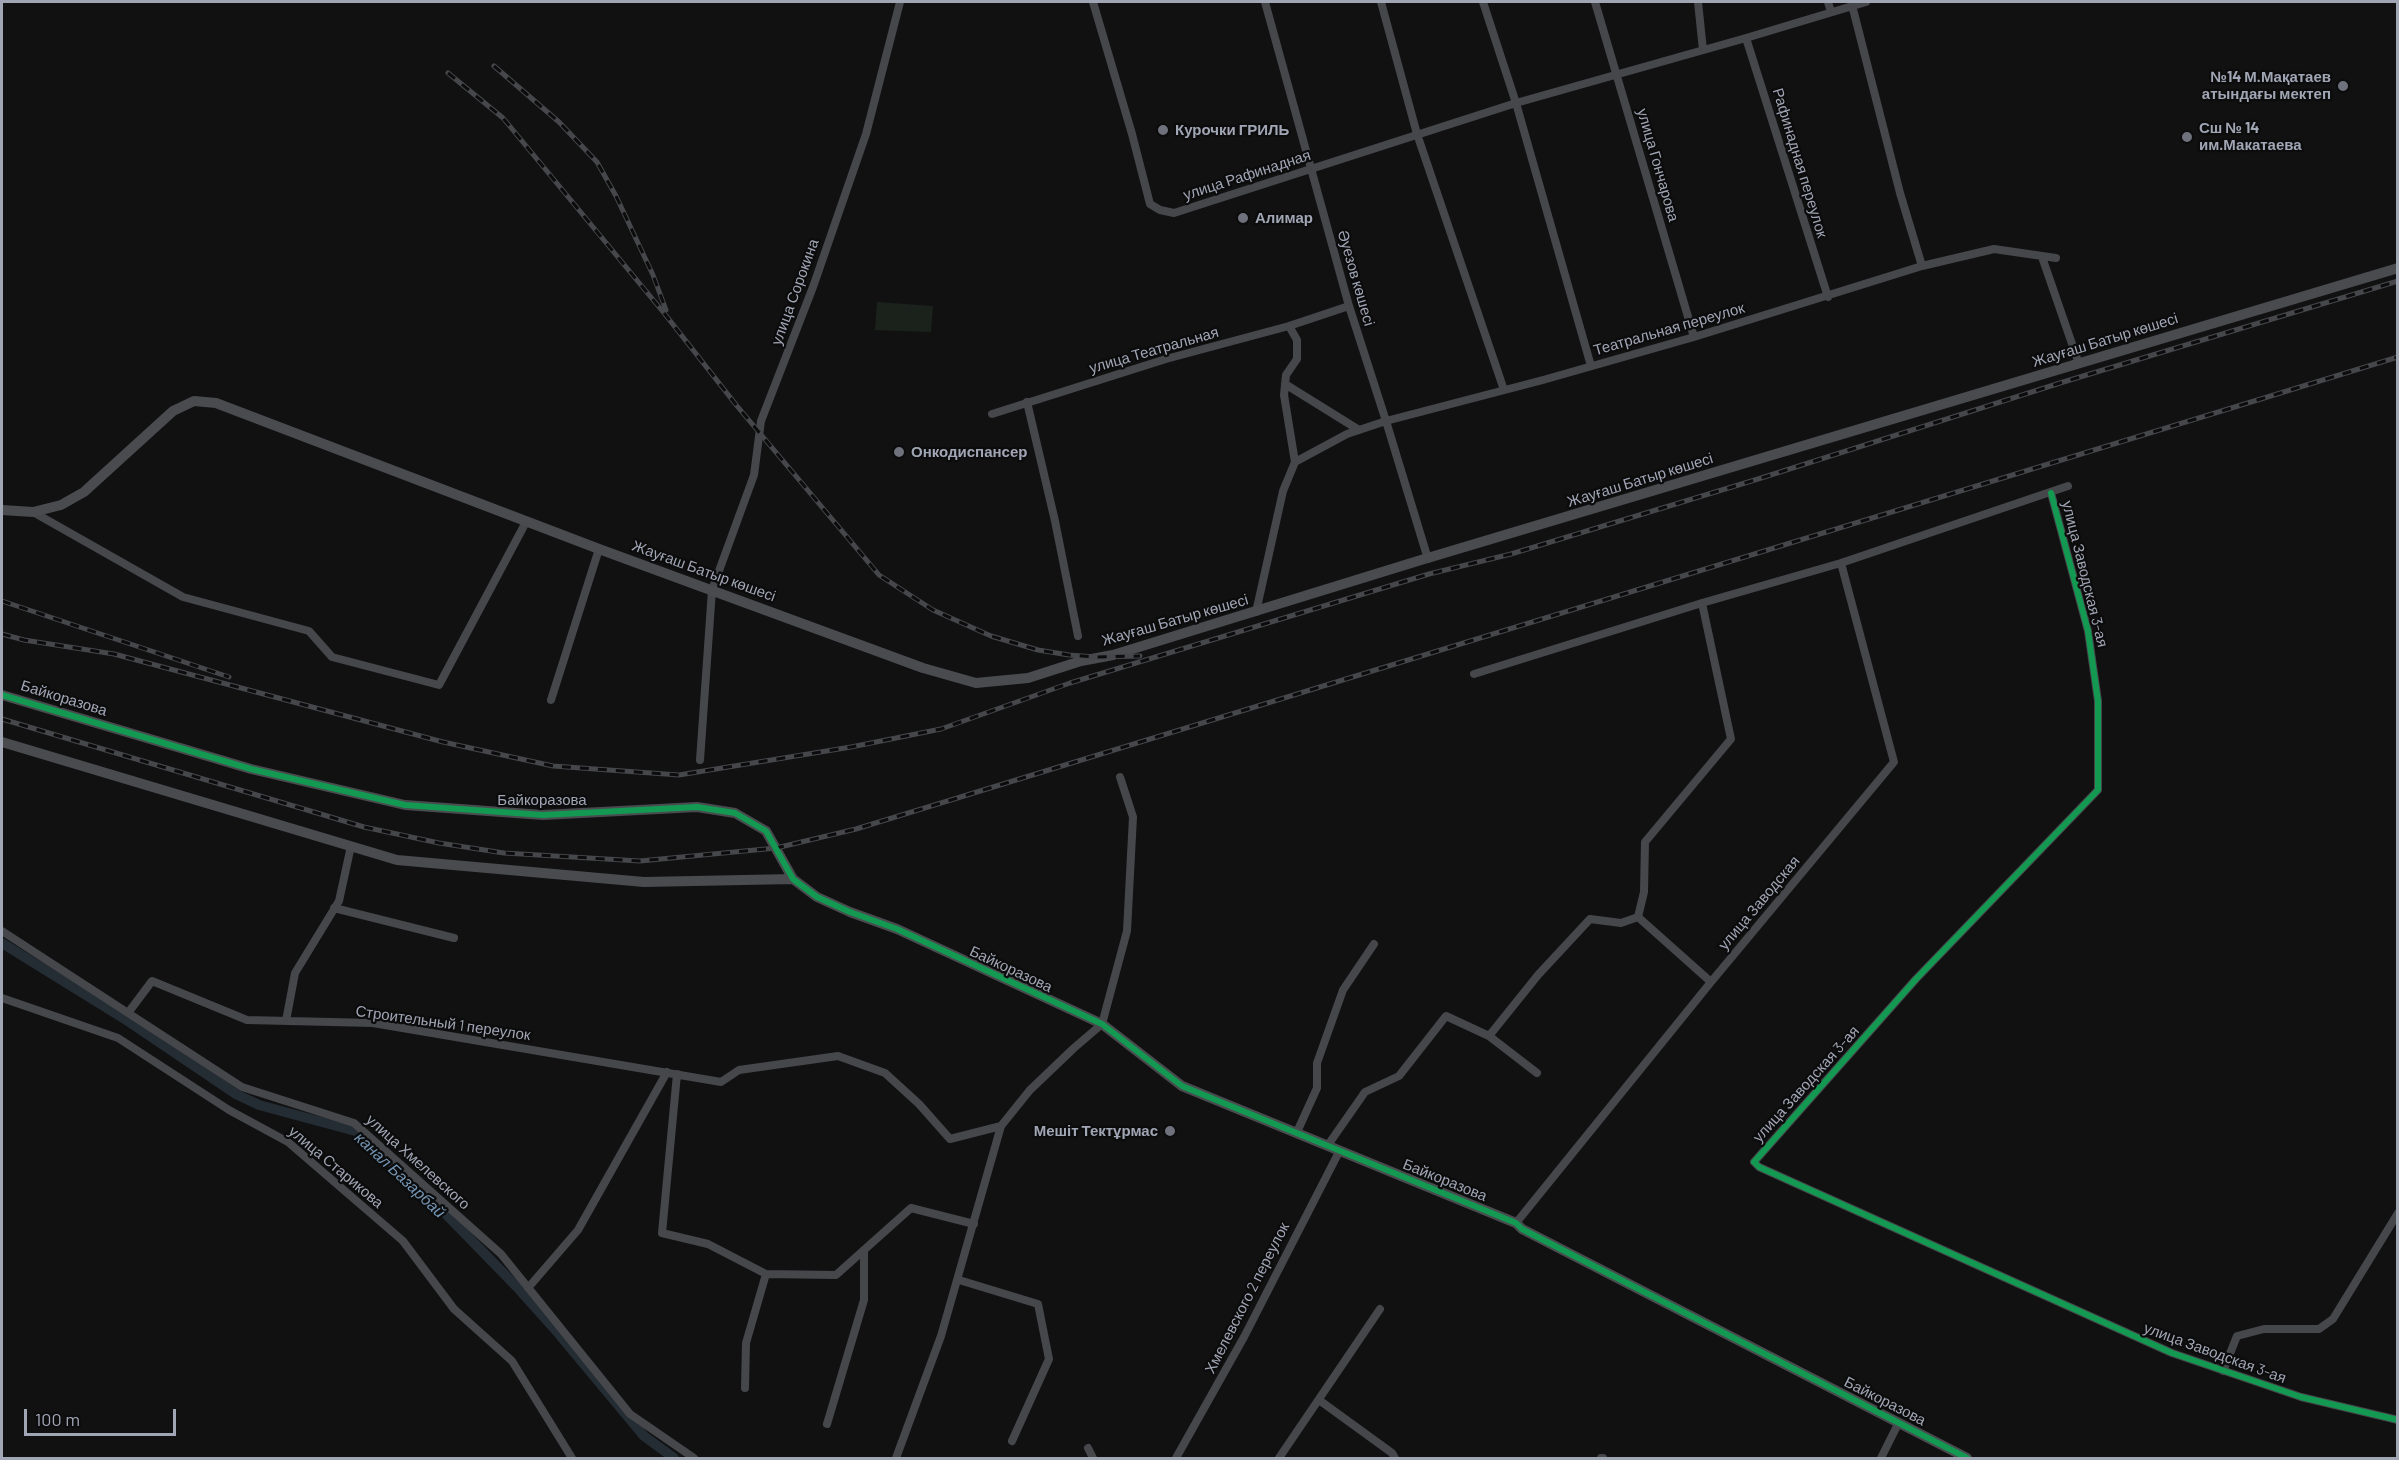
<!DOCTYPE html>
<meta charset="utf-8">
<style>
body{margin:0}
#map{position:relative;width:2399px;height:1460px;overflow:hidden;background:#111112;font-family:Barlow,sans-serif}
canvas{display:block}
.frame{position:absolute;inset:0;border:3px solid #a1a6b5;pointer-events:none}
.scale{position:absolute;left:24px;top:1409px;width:152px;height:27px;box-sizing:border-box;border:3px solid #a1a6b5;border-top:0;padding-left:8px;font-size:18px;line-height:21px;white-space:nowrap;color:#a1a6b5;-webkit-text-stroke:4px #0c0c0d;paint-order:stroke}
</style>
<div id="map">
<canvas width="2399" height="1460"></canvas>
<div class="frame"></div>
<div class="scale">100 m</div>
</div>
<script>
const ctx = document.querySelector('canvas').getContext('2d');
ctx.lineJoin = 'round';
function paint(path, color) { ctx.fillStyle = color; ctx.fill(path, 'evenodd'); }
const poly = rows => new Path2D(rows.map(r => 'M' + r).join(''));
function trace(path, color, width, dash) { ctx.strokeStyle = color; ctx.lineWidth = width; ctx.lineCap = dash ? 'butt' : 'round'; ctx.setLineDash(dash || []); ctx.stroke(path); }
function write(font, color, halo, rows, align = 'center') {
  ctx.font = font + ' Barlow,sans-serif'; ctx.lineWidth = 4.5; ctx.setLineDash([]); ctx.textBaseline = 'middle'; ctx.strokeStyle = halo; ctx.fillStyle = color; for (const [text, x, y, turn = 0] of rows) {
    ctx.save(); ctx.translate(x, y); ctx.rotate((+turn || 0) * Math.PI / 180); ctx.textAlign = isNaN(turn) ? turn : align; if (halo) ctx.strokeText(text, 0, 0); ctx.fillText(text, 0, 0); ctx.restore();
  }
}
const green = poly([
 [877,302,933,306,931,332,875,330]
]);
const canal = poly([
 [2,943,128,1021,236,1094,259,1105,359,1132,441,1209,516,1286,559,1334,644,1436,674,1458]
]);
const street = poly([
 [1093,2,1132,134,1150,204,1160,210,1174,213,1516,103,1746,38,1866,2],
 [1265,2,1349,306,1386,421,1428,559],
 [1381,2,1417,134,1504,390],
 [1483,2,1516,103,1591,366],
 [1595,2,1694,337],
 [1698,2,1703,50],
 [1828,2,1831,12],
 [1852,5,1900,193,1922,266],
 [1746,38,1828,297],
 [2042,257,2079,364],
 [1285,384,1359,430],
 [1027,402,1055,521,1078,636],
 [992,414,1166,359,1289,326,1349,306],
 [1295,462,1347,434,1386,421,1543,380,1694,337,1922,266,1994,249,2056,258],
 [2051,493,2088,631,2098,701,2098,790,1916,979,1754,1162,1759,1167,2172,1353,2301,1397,2398,1420],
 [33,512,183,597,309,631,332,657,439,685,526,522],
 [1256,612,1283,491,1295,462,1284,395,1286,375,1297,359,1297,340,1289,326],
 [1474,674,1702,603,1841,563,2068,486],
 [551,700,599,549],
 [700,760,712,590,754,475,761,421,813,287,866,134,900,2],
 [334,908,454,938],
 [1638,917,1711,982],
 [2,931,242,1087,354,1123,501,1254,630,1414,694,1458],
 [2,998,118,1038,229,1110,288,1142,403,1241,454,1309,512,1361,572,1458],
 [128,1013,152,981,247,1020,373,1023,721,1082,739,1070,838,1056,885,1073,919,1104,950,1139,1001,1126],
 [286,1021,295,973,339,901,351,846],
 [1489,1036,1537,1073],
 [677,1074,662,1233,708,1244,766,1274,836,1275,911,1208,974,1224],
 [1297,1132,1317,1088,1317,1063,1343,990,1374,944],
 [1328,1145,1365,1092,1399,1076,1446,1016,1489,1036,1538,975,1590,919,1621,923,1638,917,1644,892,1645,842,1731,739,1702,603],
 [1516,1223,1711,982,1894,762,1841,563],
 [959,1280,1038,1304,1049,1359,1012,1441],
 [528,1288,578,1230,667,1072],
 [2223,1371,2237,1336,2264,1329,2319,1329,2333,1319,2398,1213],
 [745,1388,746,1343,766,1274],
 [1319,1400,1392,1453,1395,1458],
 [827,1424,864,1300,864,1250],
 [1088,1448,1093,1458],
 [896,1458,941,1336,1001,1126,1030,1090,1074,1048,1102,1024,1127,931,1133,817,1120,777],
 [1176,1458,1244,1337,1340,1150],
 [1279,1458,1380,1309],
 [1601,1458,1603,1458],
 [1881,1458,1898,1424]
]);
const secondary = poly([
 [2,510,33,512,61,505,84,492,173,411,194,401,216,403,599,549,923,668,976,683,1028,678,1081,661,1113,655,1421,560,2398,268],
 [2,695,251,769,405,805,543,815,697,807,735,813,766,831,793,879,817,897,850,912,897,929,1102,1024,1182,1086,1516,1223,1522,1229,1967,1458],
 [2,742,397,860,644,882,793,879]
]);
const rail = poly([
 [494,66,559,122,597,162,616,196,653,275,666,310],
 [448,73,503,118,664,313,737,406,879,575,933,610,991,636,1038,650,1069,655,1095,657,1140,656],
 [2,601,229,677],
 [2,634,24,640,114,654,443,742,553,766,679,775,851,747,941,729,1070,683,1429,574,1511,554,1758,479,2060,383,2398,281],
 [2,719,364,827,439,843,504,853,640,861,776,848,856,829,2398,357]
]);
const cycleway = poly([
 [2051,493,2088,631,2098,701,2098,790,1916,979,1754,1162,1759,1167,2172,1353,2301,1397,2398,1420],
 [2,695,251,769,405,805,543,815,697,807,735,813,766,831,793,879,817,897,850,912,897,929,1102,1024,1182,1086,1516,1223,1522,1229,1967,1458]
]);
const markers = [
 [2343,86,6,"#6f727c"],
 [1163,130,6,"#6f727c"],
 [2187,137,6,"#6f727c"],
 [1243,218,6,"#6f727c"],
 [899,452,6,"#6f727c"],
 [1170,1131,6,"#6f727c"]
];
const poiNames = [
 ["№14 М.Мақатаев",2331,77,"right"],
 ["атындағы мектеп",2331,94,"right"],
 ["Сш № 14",2199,128],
 ["им.Макатаева",2199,145],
 ["Курочки ГРИЛЬ",1175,130],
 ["Алимар",1255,218],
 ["Онкодиспансер",911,452],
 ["Мешіт Тектұрмас",1158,1131,"right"]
];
const streetNames = [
 ["Рафинадная переулок",1800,163,73],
 ["улица Гончарова",1658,165,74],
 ["улица Рафинадная",1247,175,-18],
 ["Әуезов көшесі",1356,278,74],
 ["улица Сорокина",795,292,-70],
 ["Театральная переулок",1669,329,-16],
 ["Жауғаш Батыр көшесі",2105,340,-17],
 ["улица Театральная",1154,350,-16],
 ["Жауғаш Батыр көшесі",1640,480,-17],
 ["Жауғаш Батыр көшесі",704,571,20],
 ["улица Заводская 3-ая",2085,574,76],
 ["Жауғаш Батыр көшесі",1175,620,-16],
 ["Байкоразова",64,698,17],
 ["Байкоразова",542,800],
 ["улица Заводская",1759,903,-50],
 ["Байкоразова",1011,969,25],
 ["Строительный 1 переулок",443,1023,8],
 ["улица Заводская 3-ая",1806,1084,-48],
 ["улица Хмелевского",418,1162,42],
 ["улица Старикова",336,1167,40],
 ["Байкоразова",1445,1180,22],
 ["Хмелевского 2 переулок",1247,1298,-63],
 ["улица Заводская 3-ая",2215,1353,20],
 ["Байкоразова",1885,1401,27]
];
const waterNames = [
 ["канал Базарбай",400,1175,43]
];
paint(green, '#1b221c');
trace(canal, '#242c34', 10);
trace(street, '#45474b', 8);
trace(secondary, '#494b4f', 10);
trace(rail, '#46474b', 5);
trace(rail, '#0c0c0d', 3, [9]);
trace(cycleway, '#139951', 6);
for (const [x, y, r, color] of markers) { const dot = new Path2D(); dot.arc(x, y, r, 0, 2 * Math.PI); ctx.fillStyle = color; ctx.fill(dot); trace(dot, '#0c0c0d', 2); }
write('bold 15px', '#a1a6b5', '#0c0c0d', poiNames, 'left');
write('15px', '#a1a6b5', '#0c0c0d', streetNames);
write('italic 16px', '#7495b3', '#0c0c0d', waterNames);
</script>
